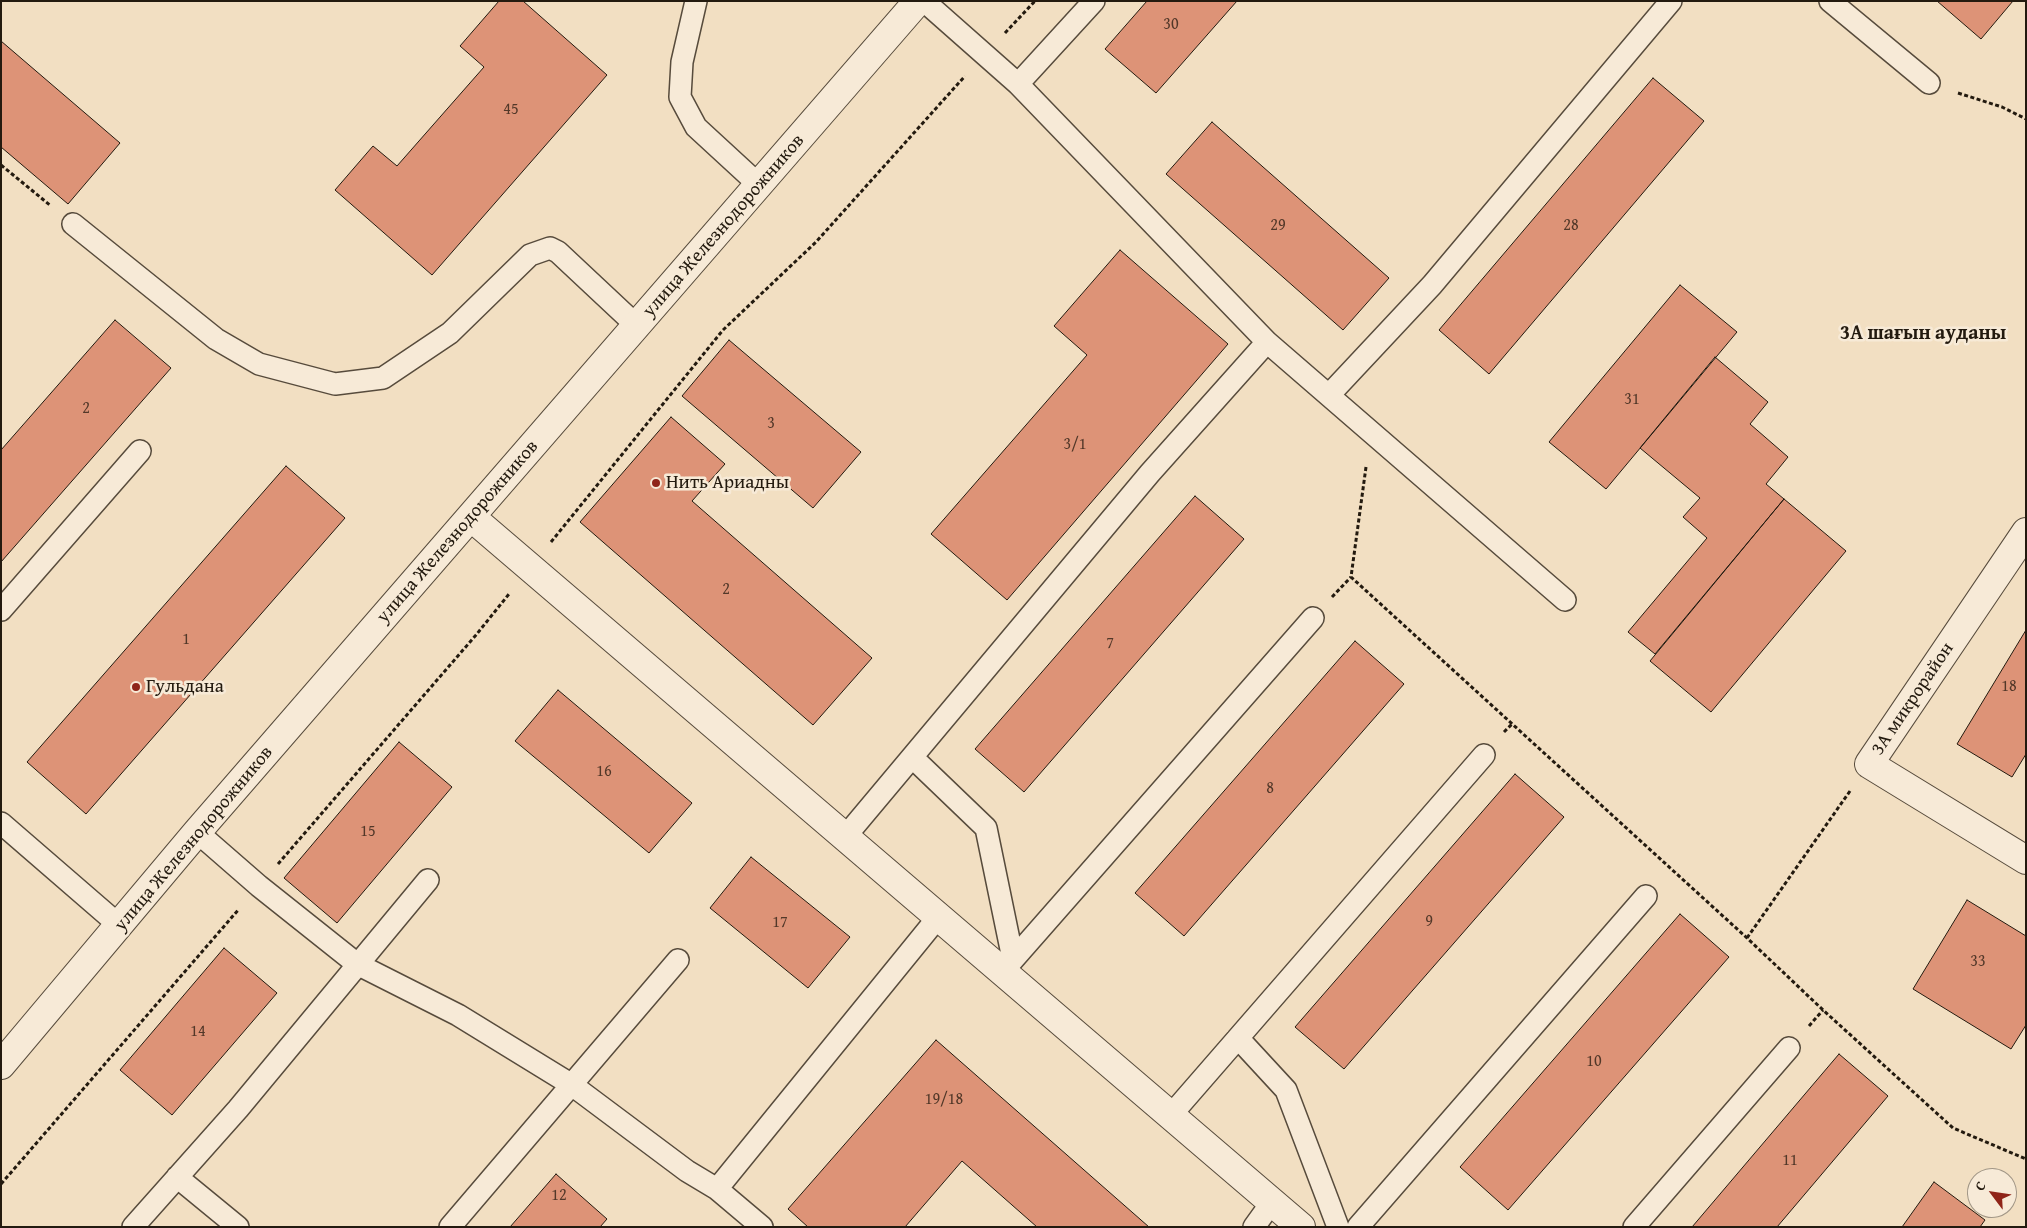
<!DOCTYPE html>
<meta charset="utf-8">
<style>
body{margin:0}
#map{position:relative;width:2027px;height:1228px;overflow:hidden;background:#f2dfc2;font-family:"Gentium Book Plus",serif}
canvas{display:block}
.frame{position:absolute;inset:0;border:2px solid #231a0f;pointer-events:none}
.north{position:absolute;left:1967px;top:1168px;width:50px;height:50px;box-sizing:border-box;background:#f7ead7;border:1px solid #a29787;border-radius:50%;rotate:301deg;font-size:14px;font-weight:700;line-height:20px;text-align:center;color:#231a0f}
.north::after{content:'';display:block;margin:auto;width:18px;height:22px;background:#8f2418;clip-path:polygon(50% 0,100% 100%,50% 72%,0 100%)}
</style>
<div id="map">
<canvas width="2027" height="1228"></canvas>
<div class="frame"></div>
<div class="north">С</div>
</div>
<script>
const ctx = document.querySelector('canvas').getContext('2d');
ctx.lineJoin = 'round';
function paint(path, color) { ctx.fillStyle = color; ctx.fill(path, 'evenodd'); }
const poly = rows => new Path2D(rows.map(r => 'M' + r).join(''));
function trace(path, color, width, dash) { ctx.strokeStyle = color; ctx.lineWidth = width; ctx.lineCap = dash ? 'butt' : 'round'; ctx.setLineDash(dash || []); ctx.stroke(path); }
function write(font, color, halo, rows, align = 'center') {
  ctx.font = font + ' "Gentium Book Plus",serif'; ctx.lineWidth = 5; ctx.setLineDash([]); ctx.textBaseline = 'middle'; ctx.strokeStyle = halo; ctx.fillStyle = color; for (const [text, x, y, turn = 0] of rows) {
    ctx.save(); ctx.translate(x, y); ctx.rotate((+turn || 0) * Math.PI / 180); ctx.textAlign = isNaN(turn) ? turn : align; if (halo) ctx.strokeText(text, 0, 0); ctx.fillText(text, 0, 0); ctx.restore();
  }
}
const building = poly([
 [499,1,523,1,607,75,432,275,335,190,373,146,397,166,484,67,460,46,499,1],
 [1147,1,1237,1,1156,93,1105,49,1147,1],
 [1937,1,2013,1,1981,39,1937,1],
 [1,41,120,143,68,204,1,147,1,41],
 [1653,78,1704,121,1489,374,1439,330,1653,78],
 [1212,122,1389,278,1343,330,1166,174,1212,122],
 [1120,250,1228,344,1007,600,931,534,1087,355,1054,326,1120,250],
 [1680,285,1737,332,1606,489,1549,442,1680,285],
 [115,320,171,368,1,562,1,450,115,320],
 [729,340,861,452,813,508,682,396,729,340],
 [1715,357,1768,402,1750,424,1788,457,1766,484,1784,499,1655,654,1628,632,1707,538,1683,517,1700,498,1640,448,1715,357],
 [671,417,725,464,692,501,872,658,813,725,580,522,671,417],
 [286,466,345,518,86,814,27,762,286,466],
 [1195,496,1244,539,1024,792,975,749,1195,496],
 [1784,499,1846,551,1711,712,1650,661,1784,499],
 [2026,630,2026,754,2012,777,1957,744,2026,630],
 [1355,641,1404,684,1184,936,1135,893,1355,641],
 [558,690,692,803,649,853,515,741,558,690],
 [399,742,452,787,337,923,284,878,399,742],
 [1515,774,1564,817,1344,1069,1295,1027,1515,774],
 [751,857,850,937,808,988,710,908,751,857],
 [1967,900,2026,936,2026,1025,2011,1049,1913,989,1967,900],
 [1680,914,1729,957,1508,1210,1460,1167,1680,914],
 [224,948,277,993,172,1115,120,1070,224,948],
 [936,1040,1149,1227,1037,1227,962,1161,905,1227,808,1227,788,1209,936,1040],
 [1839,1054,1888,1096,1777,1227,1692,1227,1839,1054],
 [556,1174,607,1219,600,1227,510,1227,556,1174],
 [1934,1182,1985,1220,1980,1227,1902,1227,1934,1182]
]);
const path = poly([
 [1005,33,1035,1],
 [1958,93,2002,107,2026,119],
 [1,165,51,206],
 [1366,467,1351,577,1747,938,1823,1010,1953,1128,2026,1159],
 [551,542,723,330,816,242,965,76],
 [1332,597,1351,577],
 [1504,732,1512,724],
 [278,864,476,635,509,594],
 [1747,938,1850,791],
 [1809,1026,1823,1010],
 [1,1184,239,909]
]);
const service = poly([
 [696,1,682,62,680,97,696,127,759,185],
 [1830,1,1929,83],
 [1018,84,1094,1],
 [73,224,216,339,259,364,335,384,383,378,450,333,530,255,550,248,558,252,637,326],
 [1267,342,1565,600],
 [1329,395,1432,285,1671,1],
 [1,610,140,451],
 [912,757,986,828,1013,959],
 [1,823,120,926],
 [197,832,259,886,357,964,458,1015,572,1085,687,1171,717,1189,762,1227],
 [845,837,1150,473,1267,342,1018,84,924,1],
 [1003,971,1313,618],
 [1238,1038,1286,1090,1338,1227],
 [1171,1115,1484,755],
 [177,1177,238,1227],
 [717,1189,939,916],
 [133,1227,238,1109,428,880],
 [450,1227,678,960],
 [1254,1227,1272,1202],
 [1358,1227,1646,896],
 [1634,1227,1789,1048]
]);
const minor = poly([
 [2026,532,1869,764,2026,860]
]);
const tertiary = poly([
 [471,517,1301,1227],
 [1,1065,197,832,918,1]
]);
const markers = [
 [656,483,5,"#8f2418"],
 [136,687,5,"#8f2418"]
];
const numberNames = [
 ["30",1171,25],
 ["45",511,110],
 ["29",1278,226],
 ["28",1571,226],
 ["31",1632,400],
 ["2",86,409],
 ["3",771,424],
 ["3/1",1075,445],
 ["2",726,590],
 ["1",186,640],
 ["7",1110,644],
 ["18",2009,687],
 ["16",604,772],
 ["8",1270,789],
 ["15",368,832],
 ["9",1429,922],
 ["17",780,923],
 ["33",1978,962],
 ["14",198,1032],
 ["10",1594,1062],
 ["19/18",944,1100],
 ["11",1790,1161],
 ["12",559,1196]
];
const streetNames = [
 ["улица Железнодорожников",724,226,-49],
 ["улица Железнодорожников",458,532,-49],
 ["3А микрорайон",1913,699,-56],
 ["улица Железнодорожников",194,839,-50]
];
const poiNames = [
 ["Нить Ариадны",666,483],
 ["Гульдана",146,687]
];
const neighbourhoodNames = [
 ["3А шағын ауданы",1923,334]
];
paint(building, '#dd9377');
trace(building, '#231a0f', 1);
trace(service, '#574b3c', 24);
trace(minor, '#574b3c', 30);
trace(tertiary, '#574b3c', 30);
trace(path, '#231a0f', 3, [4, 2.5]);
trace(service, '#f7ead7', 21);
trace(minor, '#f7ead7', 28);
trace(tertiary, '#f7ead7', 28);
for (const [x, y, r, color] of markers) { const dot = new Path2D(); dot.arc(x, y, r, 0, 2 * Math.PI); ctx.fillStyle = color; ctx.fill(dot); trace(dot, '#f7ead7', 2); }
write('16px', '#523829', null, numberNames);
write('19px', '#231a0f', '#f7ead7', streetNames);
write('19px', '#231a0f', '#f7ead7', poiNames, 'left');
write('bold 20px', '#231a0f', '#f7ead7', neighbourhoodNames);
</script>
